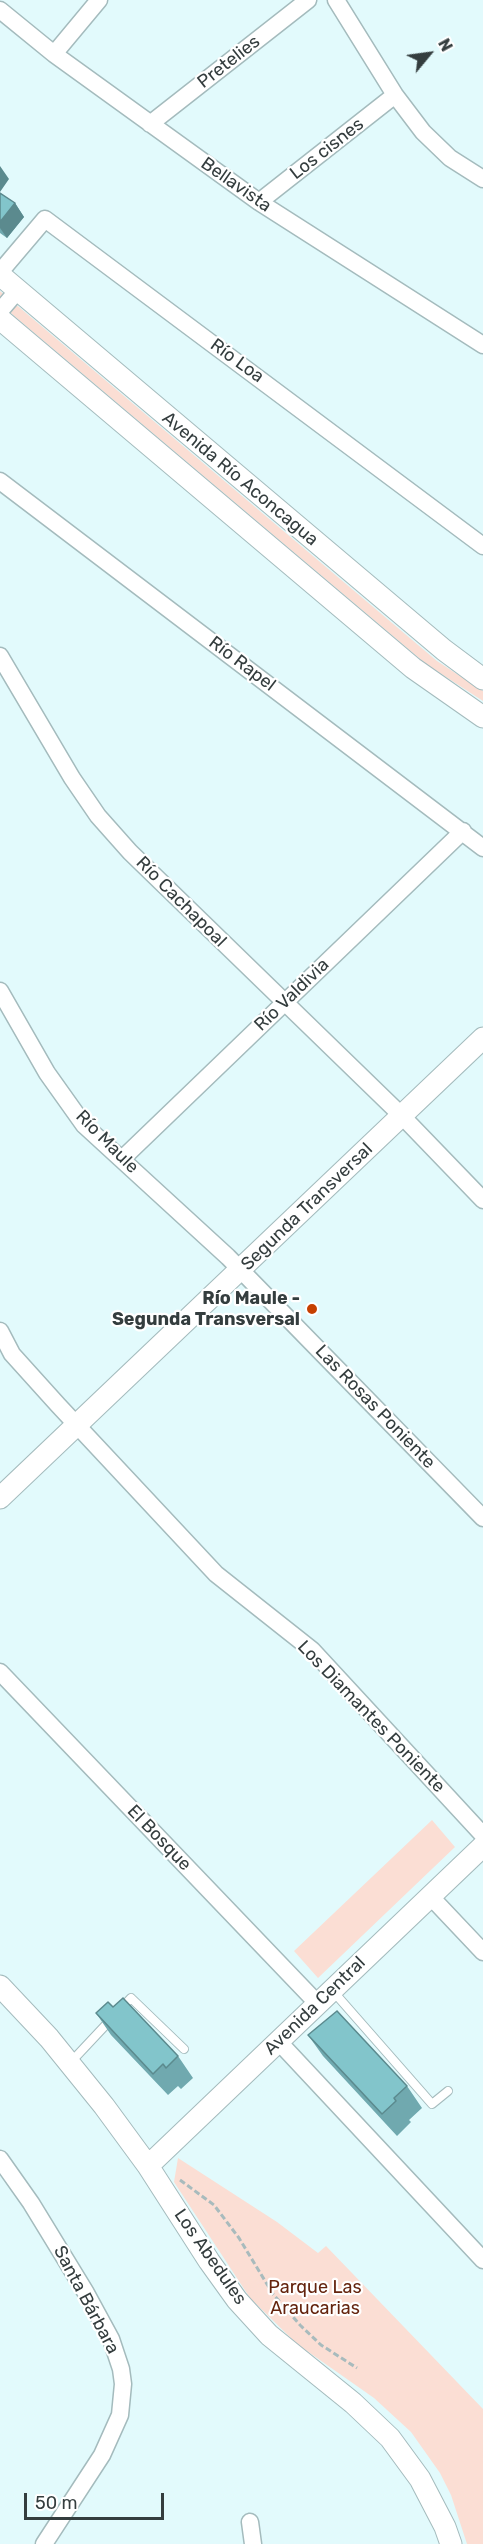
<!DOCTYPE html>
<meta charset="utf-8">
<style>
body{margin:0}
#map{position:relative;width:483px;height:2544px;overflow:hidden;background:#e2fafc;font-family:Rubik,sans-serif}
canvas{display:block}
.north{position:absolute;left:399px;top:24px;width:60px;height:60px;-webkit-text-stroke:4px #fff;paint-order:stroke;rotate:61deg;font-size:16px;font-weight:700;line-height:24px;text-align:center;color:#343d3e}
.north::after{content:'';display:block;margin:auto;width:21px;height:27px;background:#343d3e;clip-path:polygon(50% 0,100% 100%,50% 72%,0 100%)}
.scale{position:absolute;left:24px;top:2493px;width:140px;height:27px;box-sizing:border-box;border:3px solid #343d3e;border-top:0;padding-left:8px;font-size:18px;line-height:21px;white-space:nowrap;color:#343d3e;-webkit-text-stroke:4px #fff;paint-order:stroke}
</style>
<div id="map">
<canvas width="483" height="2544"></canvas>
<div class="north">N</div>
<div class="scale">50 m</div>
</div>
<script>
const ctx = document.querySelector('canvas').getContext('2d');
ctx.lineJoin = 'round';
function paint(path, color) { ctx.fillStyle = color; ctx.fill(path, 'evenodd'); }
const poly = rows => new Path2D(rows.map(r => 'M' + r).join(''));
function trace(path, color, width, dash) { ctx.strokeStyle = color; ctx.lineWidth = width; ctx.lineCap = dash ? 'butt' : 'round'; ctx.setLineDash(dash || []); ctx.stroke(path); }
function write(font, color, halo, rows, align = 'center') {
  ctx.font = font + ' Rubik,sans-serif'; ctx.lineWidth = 4.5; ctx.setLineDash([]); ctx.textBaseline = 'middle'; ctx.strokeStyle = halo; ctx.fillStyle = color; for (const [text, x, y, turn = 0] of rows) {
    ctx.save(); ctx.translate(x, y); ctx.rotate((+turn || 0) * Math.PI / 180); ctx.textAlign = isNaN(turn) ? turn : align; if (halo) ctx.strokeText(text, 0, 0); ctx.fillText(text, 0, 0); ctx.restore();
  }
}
const green = poly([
 [0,291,437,661,483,691,483,701,426,664,0,304],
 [432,1820,455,1847,318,1978,294,1951],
 [178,2158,277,2222,318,2253,326,2246,483,2409,483,2544,467,2544,451,2495,440,2473,411,2432,374,2398,297,2344,250,2298,174,2182]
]);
const path = poly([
 [180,2180,214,2205,239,2238,273,2294,300,2325,321,2345,357,2368]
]);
const service = poly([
 [332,1990,432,2104,448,2091],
 [70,2063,131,1998,184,2049]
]);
const minor = poly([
 [336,0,395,95,423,132,450,158,483,179],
 [0,10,54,54,259,202,483,345],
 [54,54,99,0],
 [150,124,308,0],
 [259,202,395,95],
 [0,272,45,219,483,546],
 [0,311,18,290],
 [0,481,483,848],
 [0,656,72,778,98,816,130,852,402,1116,483,1200],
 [0,991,47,1073,84,1125,228,1257,483,1518],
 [122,1159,463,831],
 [0,1331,12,1354,58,1405,216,1574,312,1650,483,1835],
 [0,1672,318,2004],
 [431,1897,483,1952],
 [278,2041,483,2260],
 [0,2159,31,2203,86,2293,111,2339,121,2369,123,2384,120,2415,102,2455,44,2544],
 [250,2522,253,2544]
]);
const tertiary = poly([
 [0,275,444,650,483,679],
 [0,319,413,668,483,717],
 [0,1498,483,1038],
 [0,1986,49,2038,104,2106,148,2166,209,2261,237,2300,269,2335,353,2403,390,2438,420,2479,445,2527,451,2544],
 [148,2166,483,1846]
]);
const wall = poly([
 [0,193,15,203,24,217,7,238,0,233],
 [113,2007,178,2056,193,2078,181,2089,178,2086,168,2095,111,2035,96,2013],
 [308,2035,407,2086,422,2108,409,2120,411,2122,397,2136,323,2056]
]);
const shadedWall = poly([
 [0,166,9,179,0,192],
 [15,203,24,217,7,238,0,228,0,222]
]);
const building = poly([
 [0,193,15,203,0,222,0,193],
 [123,1998,178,2056,166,2068,163,2064,153,2074,96,2013,108,2002,113,2007,123,1998],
 [337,2011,407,2086,394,2098,396,2101,382,2114,308,2035,337,2011]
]);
const markers = [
 [312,1309,6,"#c64000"]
];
const streetNames = [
 ["Pretelies",229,62,-38],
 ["Los cisnes",327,149,-38],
 ["Bellavista",236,185,35],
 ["Río Loa",237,361,36],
 ["Avenida Río Aconcagua",240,479,40],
 ["Río Rapel",242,664,37],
 ["Río Cachapoal",181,902,45],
 ["Río Valdivia",292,995,-44],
 ["Río Maule",107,1142,45],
 ["Segunda Transversal",307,1207,-44],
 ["Las Rosas Poniente",375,1407,46],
 ["Los Diamantes Poniente",371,1717,46],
 ["El Bosque",159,1838,46],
 ["Avenida Central",315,2006,-44],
 ["Los Abedules",210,2257,55],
 ["Santa Bárbara",86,2300,62]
];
const poiNames = [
 ["Río Maule -",300,1299],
 ["Segunda Transversal",300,1320]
];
const parkNames = [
 ["Parque Las",315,2288],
 ["Araucarias",315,2309]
];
paint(green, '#fbded4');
trace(service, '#a4bbbd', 10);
trace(minor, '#a4bbbd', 19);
trace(tertiary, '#a4bbbd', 23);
trace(path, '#a8bbbd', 3, [6, 3]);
trace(service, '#fff', 8);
trace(minor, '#fff', 16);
trace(tertiary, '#fff', 21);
paint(wall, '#70a9af');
paint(shadedWall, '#5b8a8e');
paint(building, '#82c5cb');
trace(building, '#5b8a8e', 1.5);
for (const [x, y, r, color] of markers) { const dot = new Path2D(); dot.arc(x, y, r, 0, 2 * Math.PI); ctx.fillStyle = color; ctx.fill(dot); trace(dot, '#fff', 2); }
write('18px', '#343d3e', '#fff', streetNames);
write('bold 18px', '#343d3e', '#fff', poiNames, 'right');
write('18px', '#64240e', '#fff', parkNames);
</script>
